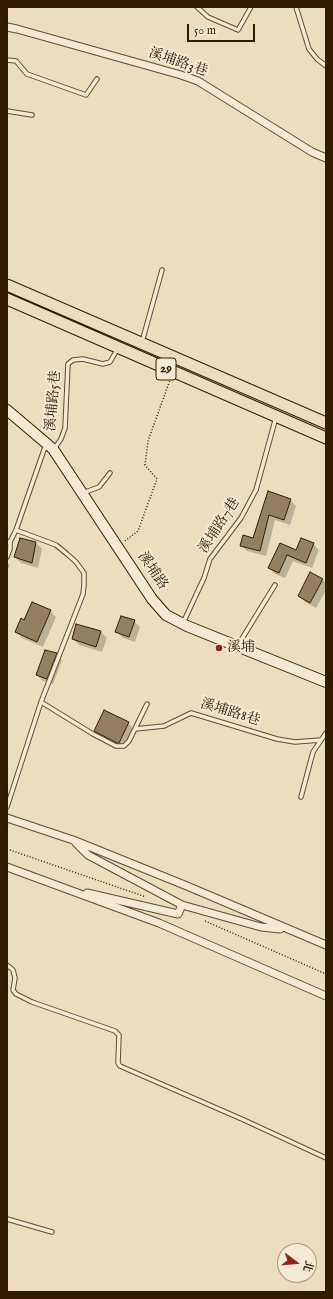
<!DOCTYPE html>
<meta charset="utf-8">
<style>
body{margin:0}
#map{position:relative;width:333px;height:1299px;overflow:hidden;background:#ecddbe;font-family:"IM FELL English","Noto Serif TC",serif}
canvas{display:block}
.frame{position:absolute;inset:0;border:8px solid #321c00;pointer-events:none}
.north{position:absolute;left:277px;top:1243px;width:40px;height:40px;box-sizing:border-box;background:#f3e9d5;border:1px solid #a69780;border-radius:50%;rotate:106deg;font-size:11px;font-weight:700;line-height:16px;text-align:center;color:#321c00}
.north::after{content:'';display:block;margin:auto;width:14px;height:18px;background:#8f2418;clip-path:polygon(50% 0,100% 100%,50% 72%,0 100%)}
.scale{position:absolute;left:187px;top:24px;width:68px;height:18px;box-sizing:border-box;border:2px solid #321c00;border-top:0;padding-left:5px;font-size:12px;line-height:14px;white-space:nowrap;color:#321c00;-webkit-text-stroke:3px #f3e9d5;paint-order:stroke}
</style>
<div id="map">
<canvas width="333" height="1299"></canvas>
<div class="frame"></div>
<div class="north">北</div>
<div class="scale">50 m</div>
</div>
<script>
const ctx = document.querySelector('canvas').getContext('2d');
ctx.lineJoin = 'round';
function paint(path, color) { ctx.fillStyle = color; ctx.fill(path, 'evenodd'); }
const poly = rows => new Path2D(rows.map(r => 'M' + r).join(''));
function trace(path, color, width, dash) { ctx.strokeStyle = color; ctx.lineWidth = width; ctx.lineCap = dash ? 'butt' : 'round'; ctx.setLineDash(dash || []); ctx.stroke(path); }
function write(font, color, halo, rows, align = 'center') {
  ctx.font = font + ' "IM FELL English","Noto Serif TC",serif'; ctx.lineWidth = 4; ctx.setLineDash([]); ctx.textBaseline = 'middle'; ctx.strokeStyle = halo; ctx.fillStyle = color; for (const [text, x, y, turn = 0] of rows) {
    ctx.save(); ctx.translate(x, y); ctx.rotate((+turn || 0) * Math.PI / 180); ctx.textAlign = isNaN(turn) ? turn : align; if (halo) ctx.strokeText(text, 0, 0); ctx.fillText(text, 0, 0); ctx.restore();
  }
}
const shadow = poly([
 [269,493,290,500,296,506,290,525,275,520,266,556,247,551,241,545,254,539],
 [36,543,42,549,38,568,21,563,15,557],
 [280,544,297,552,313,544,319,550,312,568,293,561,285,578,275,574,269,568],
 [7,563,10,565,7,571],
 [322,580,326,583,326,590,316,608,305,602,299,596],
 [50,611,56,617,43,647,22,638,16,632,25,621],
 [134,621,140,627,135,642,123,638,117,632],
 [77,625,101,632,107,638,102,652,79,645,73,639],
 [56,654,62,660,53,684,43,681,37,675],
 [128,723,134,729,125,748,101,737,95,731]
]);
const building = poly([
 [268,491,291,499,284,520,269,515,260,551,240,546,243,535,253,538,268,491],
 [20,538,36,542,32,563,14,557,20,538],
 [301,538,314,543,306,563,287,555,279,573,268,568,280,543,296,550,301,538],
 [310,572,323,579,310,603,298,596,310,572],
 [32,602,51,610,37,642,15,632,21,618,24,620,32,602],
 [121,616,135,620,129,637,115,632,121,616],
 [76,624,101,631,96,647,72,639,76,624],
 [45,650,57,653,47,679,36,675,45,650],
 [104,710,129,722,119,743,117,743,94,731,104,710]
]);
const path = poly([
 [125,541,138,531,157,479,145,465,148,441,170,380],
 [7,849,146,897],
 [205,921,326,974]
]);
const lane = poly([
 [197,7,208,17,238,30,251,7],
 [296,7,309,49,317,59,326,66],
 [7,60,16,61,27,74,86,95,97,79],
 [7,111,32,115],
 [142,342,162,270],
 [54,449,61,439,65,428,68,364,73,360,83,359,103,364,110,362,118,348],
 [83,493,99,487,110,473],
 [7,542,10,542,16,530,46,444],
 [7,557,10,549,10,542],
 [183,623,204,578,210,559,241,518,256,490,276,417],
 [238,645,275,585],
 [41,702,93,734,116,746,124,746,129,741,147,704],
 [135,729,164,726,191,713,277,739,295,742,321,740],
 [301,797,313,752,326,733],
 [7,807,41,702,83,594,84,585,84,573,76,562,67,554,56,545,16,530],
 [7,965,13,970,15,978,13,990,16,994,32,1002,115,1031,119,1035,118,1063,120,1066,244,1120,326,1158],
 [7,1219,52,1232]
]);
const street = poly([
 [7,27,17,29,181,75,198,81,312,152,326,158],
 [7,818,73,840,187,886,326,945],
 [76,843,88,855,182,905,261,927,280,929],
 [7,867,159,923,326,996],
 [87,893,178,914,182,905]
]);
const secondary = poly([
 [7,410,53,449,152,599,166,615,187,626,326,682]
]);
const primary = poly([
 [7,285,326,423],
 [7,299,326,438]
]);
const markers = [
 [219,648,4,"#8f2418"]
];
const shields = [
 [166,369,20]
];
const shieldNames = [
 ["29",166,369]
];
const streetNames = [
 ["溪埔路3巷",178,63,19],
 ["溪埔路5巷",54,401,-85],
 ["溪埔路7巷",220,526,-57],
 ["溪埔路",152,571,56],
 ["溪埔路8巷",230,713,17]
];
const poiNames = [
 ["溪埔",227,648]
];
paint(shadow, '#0003');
paint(building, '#938063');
trace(building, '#321c00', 1);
trace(lane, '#604c30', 5.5);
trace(street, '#604c30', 9);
trace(secondary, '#321c00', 12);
trace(primary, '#321c00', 13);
trace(path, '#321c00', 1.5, [1, 2]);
trace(lane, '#f3e9d5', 3.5);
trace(street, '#f3e9d5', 7);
trace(secondary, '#f3e9d5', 10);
trace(primary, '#ecddbe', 11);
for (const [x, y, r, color] of markers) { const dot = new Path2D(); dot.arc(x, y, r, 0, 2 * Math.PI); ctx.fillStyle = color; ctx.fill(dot); trace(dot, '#f3e9d5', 1.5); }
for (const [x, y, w] of shields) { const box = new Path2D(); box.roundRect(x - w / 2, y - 11, w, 22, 3); ctx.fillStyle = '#f3e9d5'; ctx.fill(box); trace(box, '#321c00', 1); }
write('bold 13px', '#321c00', null, shieldNames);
write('14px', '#321c00', '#f3e9d5', streetNames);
write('14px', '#321c00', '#f3e9d5', poiNames, 'left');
</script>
